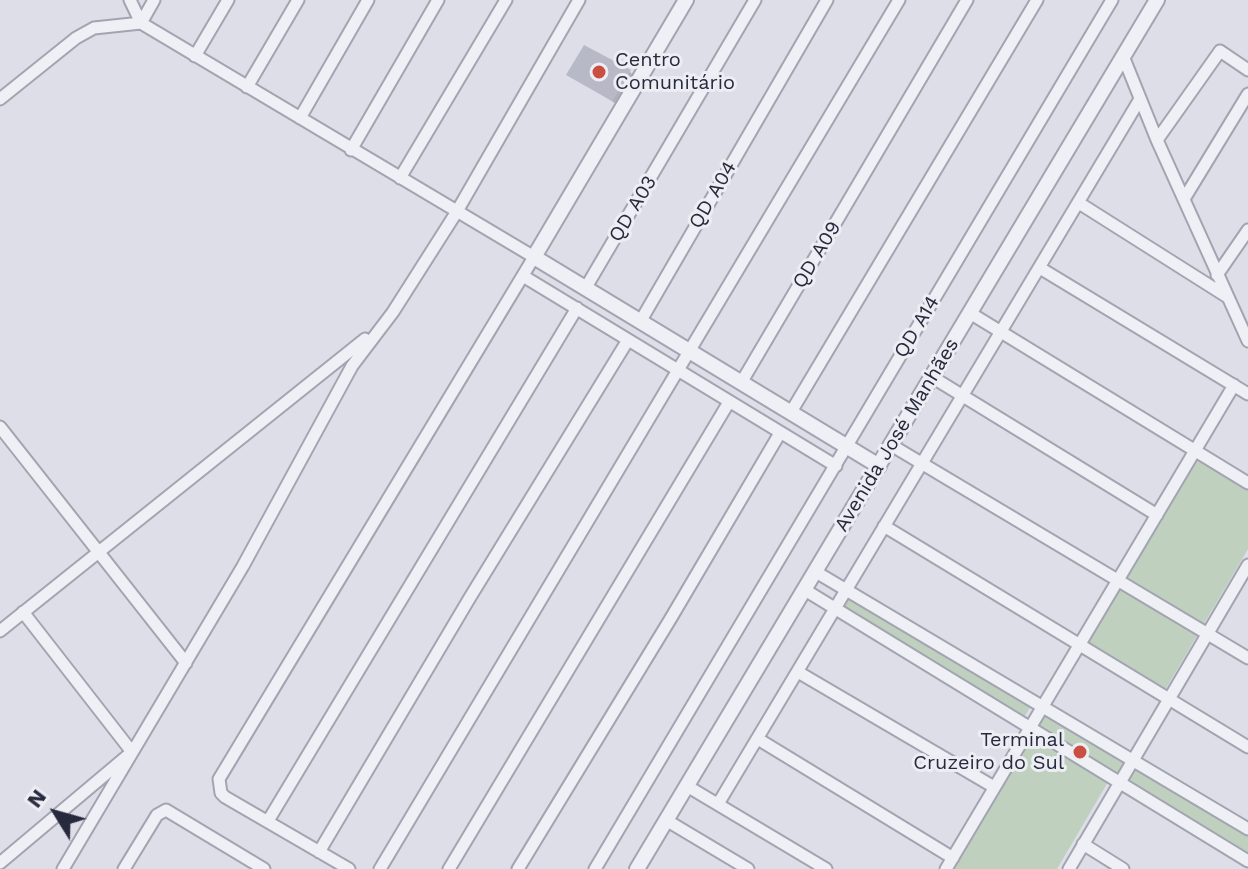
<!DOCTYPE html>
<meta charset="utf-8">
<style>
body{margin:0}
#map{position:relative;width:1248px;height:869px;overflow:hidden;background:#dddee7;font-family:"Work Sans",sans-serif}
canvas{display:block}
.north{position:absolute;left:16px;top:773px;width:80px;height:80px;-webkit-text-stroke:6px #eceef4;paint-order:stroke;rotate:307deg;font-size:22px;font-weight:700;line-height:32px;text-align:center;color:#272a3d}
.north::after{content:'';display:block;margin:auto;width:28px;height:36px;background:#272a3d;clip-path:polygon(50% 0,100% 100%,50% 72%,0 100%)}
</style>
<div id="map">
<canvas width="1248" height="869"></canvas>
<div class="north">N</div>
</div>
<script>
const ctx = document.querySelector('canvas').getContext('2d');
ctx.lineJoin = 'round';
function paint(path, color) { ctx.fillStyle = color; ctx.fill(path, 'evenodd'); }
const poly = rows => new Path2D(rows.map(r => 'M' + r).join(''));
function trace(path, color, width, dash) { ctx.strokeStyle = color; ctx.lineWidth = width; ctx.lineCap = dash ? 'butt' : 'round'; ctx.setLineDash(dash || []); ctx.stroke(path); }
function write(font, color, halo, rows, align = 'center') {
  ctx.font = font + ' "Work Sans",sans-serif'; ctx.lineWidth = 6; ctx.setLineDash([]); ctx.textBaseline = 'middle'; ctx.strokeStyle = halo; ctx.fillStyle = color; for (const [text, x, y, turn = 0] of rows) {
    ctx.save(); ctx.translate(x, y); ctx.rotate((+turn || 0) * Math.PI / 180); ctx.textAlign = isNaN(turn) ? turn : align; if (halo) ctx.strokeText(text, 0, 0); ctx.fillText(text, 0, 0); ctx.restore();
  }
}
const green = poly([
 [1196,456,1248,486,1248,549,1165,690,1085,643],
 [850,594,1031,706,1023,719,842,607],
 [1043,711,1127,762,1119,776,1034,725],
 [1030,738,1108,782,1057,869,951,869],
 [1136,765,1248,833,1248,855,1126,781]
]);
const shadow = poly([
 [629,71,635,77,618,105,569,74]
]);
const building = poly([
 [584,45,631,70,612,101,566,75]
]);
const minor = poly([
 [130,0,141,23,534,257,219,779,221,793,225,797,349,869],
 [141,23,154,0],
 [195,56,228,0],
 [1123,56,1157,140,1248,341],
 [247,87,298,0],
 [0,99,76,38,94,28,141,23],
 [300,118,368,0],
 [1157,140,1220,51,1248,70],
 [351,150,438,0],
 [400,178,506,0],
 [1184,199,1248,94],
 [1079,203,1226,296],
 [1040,268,1248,394],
 [1217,275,1248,230],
 [523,276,836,466],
 [585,289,755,0],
 [970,313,1248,483],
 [640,322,827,0],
 [932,377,1157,515],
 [741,383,967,0],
 [791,412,1037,0],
 [0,427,186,663],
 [891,445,1248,658],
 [884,526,1248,747],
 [816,572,1248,829],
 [805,590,1248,861],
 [0,631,365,339],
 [798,672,994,787],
 [758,739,953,858],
 [687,786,826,869],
 [718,804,1140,99],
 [666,820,748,869],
 [268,821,577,308],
 [1083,844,1123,869],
 [319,852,469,599,628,340],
 [0,863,132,752,23,612],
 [63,869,243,566,352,366,393,312,456,213,579,0],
 [124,869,157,815,166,810,264,869],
 [380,869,899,0],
 [449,869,729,402],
 [518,869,671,618,780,433],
 [595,869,1112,0],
 [946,869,1234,385],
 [1069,869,1248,565]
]);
const tertiary = poly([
 [686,0,534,257,879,466],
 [637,869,1157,0]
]);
const markers = [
 [599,72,8,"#cb4e43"],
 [1080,752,8,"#cb4e43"]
];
const poiNames = [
 ["Centro",615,60],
 ["Comunitário",615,83],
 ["Terminal",1064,740,"right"],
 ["Cruzeiro do Sul",1064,763,"right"]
];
const streetNames = [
 ["QD A04",713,195,-60],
 ["QD A03",633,209,-59],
 ["QD A09",817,255,-59],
 ["QD A14",917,327,-59],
 ["Avenida José Manhães",897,435,-59]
];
paint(green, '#bfd0be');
paint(shadow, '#0003');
paint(building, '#b7b9c6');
trace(minor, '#a3a4b1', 15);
trace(tertiary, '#a3a4b1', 18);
trace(minor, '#eff0f5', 11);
trace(tertiary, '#eff0f5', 14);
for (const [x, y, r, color] of markers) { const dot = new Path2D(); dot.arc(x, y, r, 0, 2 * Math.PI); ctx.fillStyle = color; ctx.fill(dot); trace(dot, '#eceef4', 3); }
write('20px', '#272a3d', '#eceef4', poiNames, 'left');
write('20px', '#272a3d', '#eceef4', streetNames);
</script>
